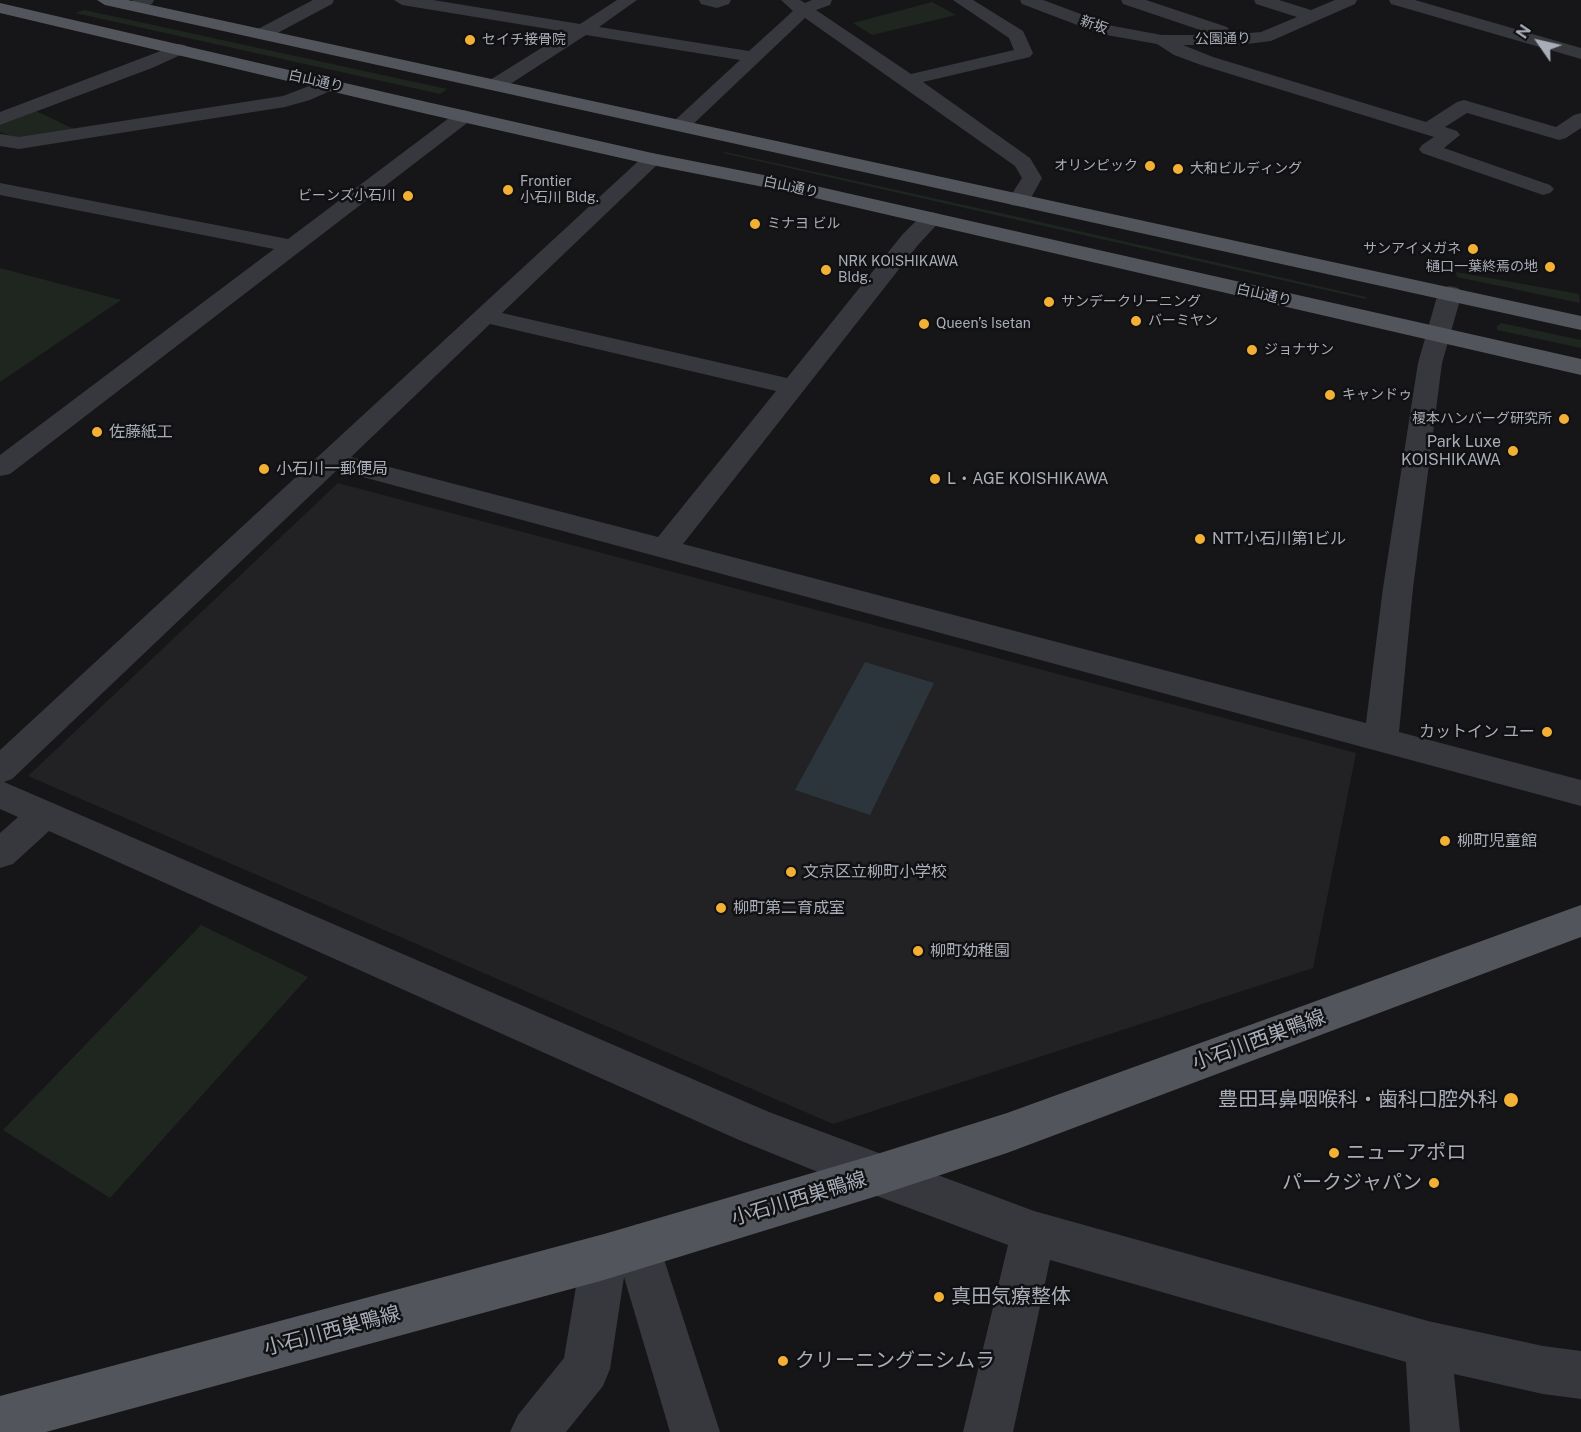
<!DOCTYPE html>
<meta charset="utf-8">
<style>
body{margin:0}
#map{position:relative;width:1581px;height:1432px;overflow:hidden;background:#161618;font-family:"Public Sans",sans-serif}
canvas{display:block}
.north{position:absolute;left:1509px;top:12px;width:60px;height:60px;-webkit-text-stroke:4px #111113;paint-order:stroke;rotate:304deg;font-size:16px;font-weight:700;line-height:24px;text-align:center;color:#a8adb8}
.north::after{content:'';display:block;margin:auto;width:21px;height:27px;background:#a8adb8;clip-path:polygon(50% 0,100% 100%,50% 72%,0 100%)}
</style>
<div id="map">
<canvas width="1581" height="1432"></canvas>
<div class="north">N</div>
</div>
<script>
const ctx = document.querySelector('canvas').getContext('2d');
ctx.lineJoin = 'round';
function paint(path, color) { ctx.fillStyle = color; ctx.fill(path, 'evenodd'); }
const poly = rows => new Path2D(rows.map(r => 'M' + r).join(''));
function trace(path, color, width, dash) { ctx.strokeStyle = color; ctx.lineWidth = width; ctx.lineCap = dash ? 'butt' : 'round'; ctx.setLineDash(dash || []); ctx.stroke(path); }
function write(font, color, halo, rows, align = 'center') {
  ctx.font = font + ' "Public Sans","Noto Sans JP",sans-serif'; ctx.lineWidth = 5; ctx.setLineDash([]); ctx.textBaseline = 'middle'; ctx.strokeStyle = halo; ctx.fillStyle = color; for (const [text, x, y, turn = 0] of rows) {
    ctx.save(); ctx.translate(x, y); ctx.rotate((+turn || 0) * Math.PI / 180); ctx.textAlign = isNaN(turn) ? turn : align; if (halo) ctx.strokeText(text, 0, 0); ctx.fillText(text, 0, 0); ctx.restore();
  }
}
const built = poly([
 [338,483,1356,753,1313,968,833,1124,28,776]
]);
const green = poly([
 [932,2,956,15,872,35,853,23],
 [84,10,447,89,440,94,75,13],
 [36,111,74,129,16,138,0,132,0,125],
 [725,152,1027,219,1366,297,1365,299,723,153],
 [0,268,121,300,0,382],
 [1456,272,1579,294,1580,303,1457,277],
 [1501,323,1581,340,1581,348,1497,330,1497,326],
 [201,925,308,977,110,1198,3,1130]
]);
const water = poly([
 [865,662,934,683,870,815,795,790]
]);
const minor = poly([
 [133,0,154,0,152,4,134,11,126,6,133,0],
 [313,0,334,0,332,4,270,37,264,38,258,37,255,33,258,29,313,0],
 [394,0,433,0,580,24,617,0,637,0,599,27,749,51,793,11,781,0,800,0,805,3,812,0,832,0,830,5,816,10,911,74,1014,50,1009,38,953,0,973,0,1023,31,1033,53,1030,57,923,82,1030,158,1042,178,1027,205,1019,206,1011,205,1008,200,1022,178,1015,166,805,18,688,129,681,131,674,129,671,125,674,121,740,60,586,35,504,88,497,90,490,88,488,84,490,80,567,32,402,5,394,0],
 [699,0,731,0,729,4,717,8,701,4,699,0],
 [1020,0,1043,0,1113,26,1162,35,1215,35,1123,4,1121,0,1146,0,1227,27,1230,31,1227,35,1261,32,1297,17,1256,4,1254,0,1279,0,1311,10,1335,0,1357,0,1355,4,1271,41,1239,45,1183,45,1213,57,1426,122,1457,102,1464,100,1556,127,1574,115,1581,113,1581,128,1566,138,1559,140,1467,113,1445,127,1457,131,1460,135,1444,148,1550,185,1554,189,1550,193,1543,195,1422,153,1419,149,1422,145,1434,137,1201,65,1174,55,1157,44,1101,34,1022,4,1020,0],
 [1389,0,1415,0,1581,48,1581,59,1391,4,1389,0],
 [179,44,185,45,188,49,185,53,152,68,0,125,0,112,179,44],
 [330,78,337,80,339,84,337,88,310,100,285,107,19,149,0,146,0,134,19,137,283,96,330,78],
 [464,110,471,112,474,116,471,120,10,474,0,476,0,455,274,249,0,195,0,183,288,239,457,112,464,110],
 [652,153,659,155,662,159,659,163,502,313,787,378,902,235,923,214,931,212,939,214,942,219,918,245,683,544,1366,723,1383,588,1418,363,1438,293,1442,288,1450,286,1458,288,1462,293,1442,363,1413,588,1399,732,1581,780,1581,806,337,470,12,779,4,782,769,1112,1034,1211,1428,1321,1543,1346,1581,1351,1581,1399,1543,1394,1454,1374,1460,1432,1410,1432,1406,1362,1050,1260,1013,1432,963,1432,1008,1245,877,1196,739,1140,49,831,13,864,0,868,0,833,18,817,0,809,0,750,645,155,652,153],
 [490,324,776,391,658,537,351,457,490,324],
 [637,1224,653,1231,660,1247,720,1432,670,1432,624,1277,610,1369,603,1386,566,1432,510,1432,518,1415,564,1358,581,1257,588,1241,604,1234,617,1240,621,1231,637,1224]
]);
const major = poly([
 [97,0,128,0,1581,316,1581,330,105,5,97,0],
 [0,3,427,102,652,153,789,180,1581,359,1581,375,789,192,652,165,427,114,0,13,0,3],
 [1581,905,1581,937,1007,1153,877,1196,604,1280,46,1432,0,1432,0,1396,604,1234,877,1154,1007,1113,1581,905]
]);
const markers = [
 [470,40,6,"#f2b134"],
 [1150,166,6,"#f2b134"],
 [1178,169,6,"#f2b134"],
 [508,190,6,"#f2b134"],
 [408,196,6,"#f2b134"],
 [755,224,6,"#f2b134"],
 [1473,249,6,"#f2b134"],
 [1550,267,6,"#f2b134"],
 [826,270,6,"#f2b134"],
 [1049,302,6,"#f2b134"],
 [1136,321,6,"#f2b134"],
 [924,324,6,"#f2b134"],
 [1252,350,6,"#f2b134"],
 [1330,395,6,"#f2b134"],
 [1564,419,6,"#f2b134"],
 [97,432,6,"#f2b134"],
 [1513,451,6,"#f2b134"],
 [264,469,6,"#f2b134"],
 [935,479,6,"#f2b134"],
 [1200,539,6,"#f2b134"],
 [1547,732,6,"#f2b134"],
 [1445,841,6,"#f2b134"],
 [791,872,6,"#f2b134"],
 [721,908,6,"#f2b134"],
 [918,951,6,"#f2b134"],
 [1511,1100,8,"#f2b134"],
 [1334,1153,6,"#f2b134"],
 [1434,1183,6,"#f2b134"],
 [939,1297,6,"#f2b134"],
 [783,1361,6,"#f2b134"]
];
const farStreetnames = [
 ["新坂",1094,25,20],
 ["公園通り",1223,39,-1],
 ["白山通り",316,81,13],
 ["白山通り",791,187,12],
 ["白山通り",1264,295,13]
];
const farPoinames = [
 ["セイチ接骨院",482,40],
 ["オリンピック",1138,166,"right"],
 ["大和ビルディング",1190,169],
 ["Frontier",520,182],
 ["小石川 Bldg.",520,198],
 ["ビーンズ小石川",396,196,"right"],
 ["ミナヨ ビル",767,224],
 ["サンアイメガネ",1461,249,"right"],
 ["NRK KOISHIKAWA",838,262],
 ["Bldg.",838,278],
 ["樋口一葉終焉の地",1538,267,"right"],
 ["サンデークリーニング",1061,302],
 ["バーミヤン",1148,321],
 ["Queen’s Isetan",936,324],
 ["ジョナサン",1264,350],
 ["キャンドゥ",1342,395],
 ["榎本ハンバーグ研究所",1552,419,"right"]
];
const poiNames = [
 ["佐藤紙工",109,432],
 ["Park Luxe",1501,442,"right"],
 ["KOISHIKAWA",1501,460,"right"],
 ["小石川一郵便局",276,469],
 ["L・AGE KOISHIKAWA",947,479],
 ["NTT小石川第1ビル",1212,539],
 ["カットイン ユー",1535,732,"right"],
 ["柳町児童館",1457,841],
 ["文京区立柳町小学校",803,872],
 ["柳町第二育成室",733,908],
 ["柳町幼稚園",930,951]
];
const nearStreetnames = [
 ["小石川西巣鴨線",1259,1040,-20],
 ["小石川西巣鴨線",799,1199,-17],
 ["小石川西巣鴨線",332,1331,-15]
];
const nearPoinames = [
 ["豊田耳鼻咽喉科・歯科口腔外科",1498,1100,"right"],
 ["ニューアポロ",1346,1153],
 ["パークジャパン",1422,1183,"right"],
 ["真田気療整体",951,1297],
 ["クリーニングニシムラ",795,1361]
];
paint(built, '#222225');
paint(green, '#1e261f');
paint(water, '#2c353c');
paint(minor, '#37383d');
paint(major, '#53555c');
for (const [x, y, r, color] of markers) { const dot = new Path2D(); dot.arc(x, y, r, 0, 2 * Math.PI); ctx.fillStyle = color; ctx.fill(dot); trace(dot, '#111113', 2); }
write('14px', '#a8adb8', '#111113', farStreetnames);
write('14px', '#a8adb8', '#111113', farPoinames, 'left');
write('16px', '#a8adb8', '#111113', poiNames, 'left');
write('20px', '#a8adb8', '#111113', nearStreetnames);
write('20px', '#a8adb8', '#111113', nearPoinames, 'left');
</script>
